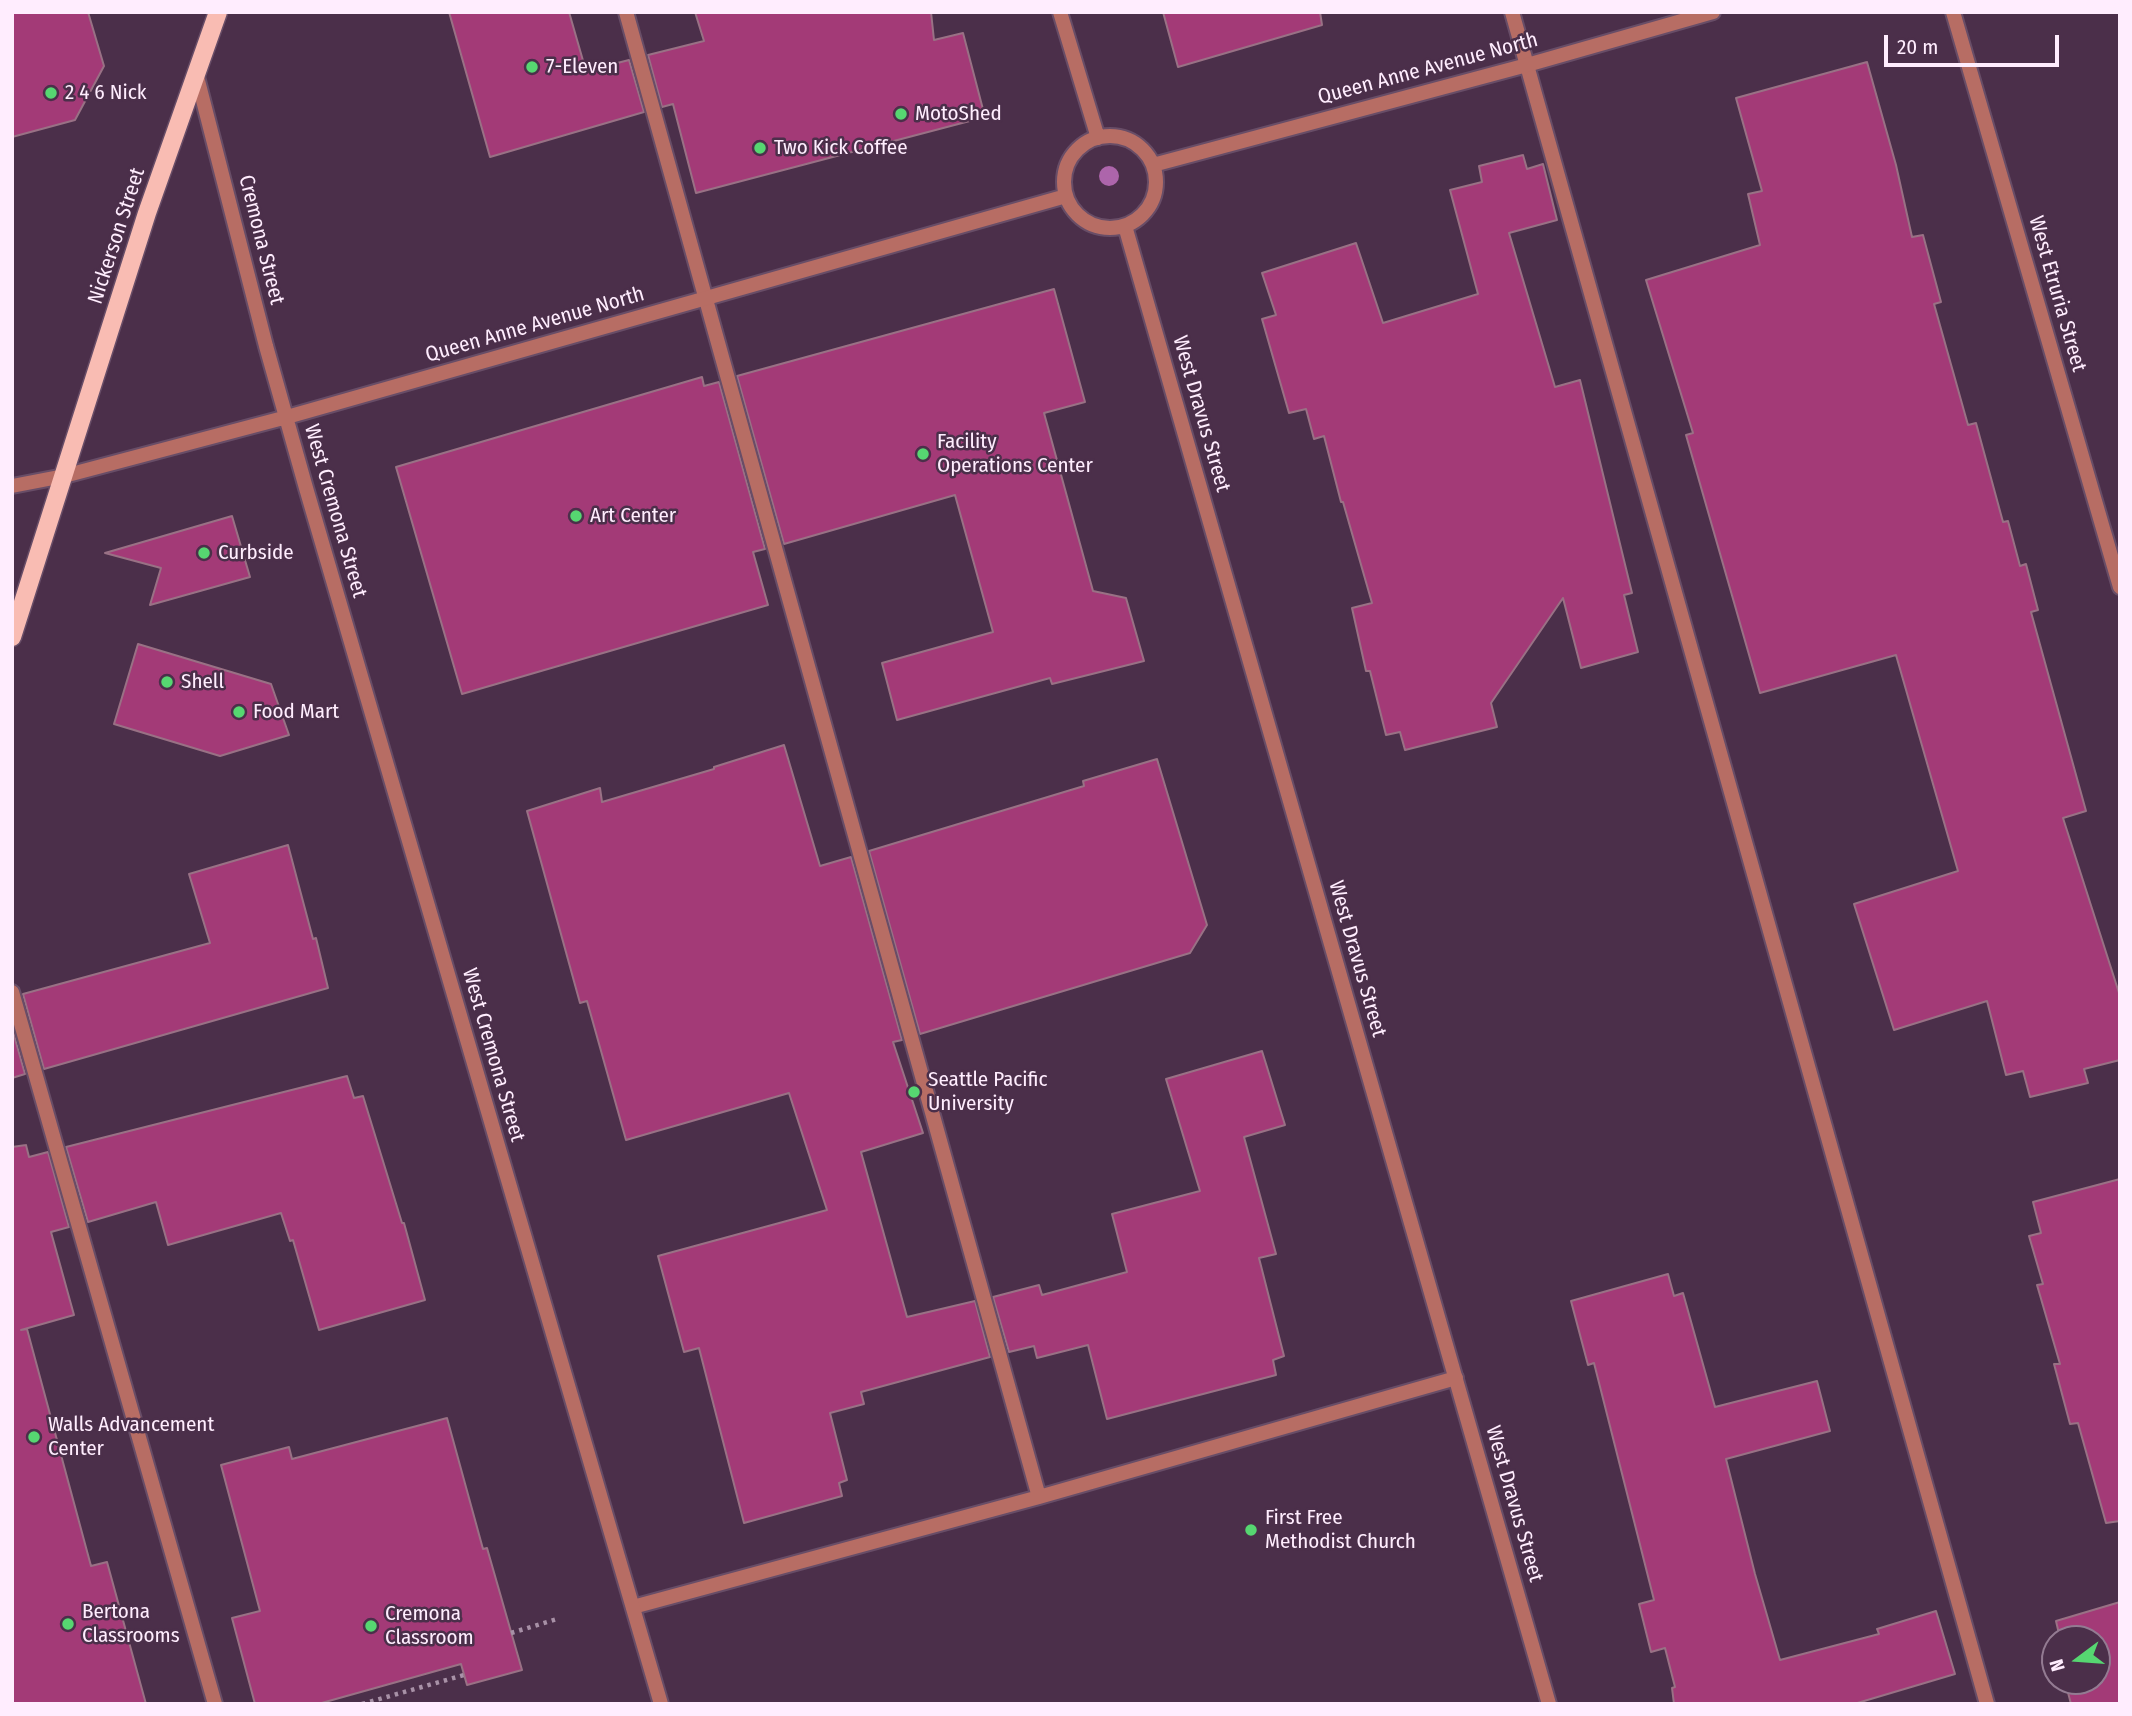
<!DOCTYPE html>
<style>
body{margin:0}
#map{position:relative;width:2132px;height:1716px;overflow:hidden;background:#4b2f4a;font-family:"Fira Sans Condensed",sans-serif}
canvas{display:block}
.frame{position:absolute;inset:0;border:14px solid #ffedfe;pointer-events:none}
.north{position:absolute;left:2041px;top:1625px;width:70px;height:70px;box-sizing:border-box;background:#4b2f4a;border:2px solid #937b92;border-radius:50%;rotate:254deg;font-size:19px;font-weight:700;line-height:28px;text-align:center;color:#ffedfe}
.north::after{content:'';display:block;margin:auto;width:24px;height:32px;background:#56d671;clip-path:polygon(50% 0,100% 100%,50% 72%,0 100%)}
.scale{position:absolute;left:1884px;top:35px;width:175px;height:32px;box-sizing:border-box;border:4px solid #ffedfe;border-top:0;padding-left:9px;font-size:21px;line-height:24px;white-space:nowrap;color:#ffedfe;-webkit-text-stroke:5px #4b2f4a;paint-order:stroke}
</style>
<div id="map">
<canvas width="2132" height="1716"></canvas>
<div class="frame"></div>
<div class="north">N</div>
<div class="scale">20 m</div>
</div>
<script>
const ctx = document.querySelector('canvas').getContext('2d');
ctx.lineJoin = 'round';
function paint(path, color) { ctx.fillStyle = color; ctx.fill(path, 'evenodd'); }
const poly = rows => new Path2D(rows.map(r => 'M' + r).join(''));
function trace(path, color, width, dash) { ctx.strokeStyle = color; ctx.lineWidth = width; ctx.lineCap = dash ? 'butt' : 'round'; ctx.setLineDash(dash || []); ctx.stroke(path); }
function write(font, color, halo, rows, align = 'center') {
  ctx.font = font + ' "Fira Sans Condensed",sans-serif'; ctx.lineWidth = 5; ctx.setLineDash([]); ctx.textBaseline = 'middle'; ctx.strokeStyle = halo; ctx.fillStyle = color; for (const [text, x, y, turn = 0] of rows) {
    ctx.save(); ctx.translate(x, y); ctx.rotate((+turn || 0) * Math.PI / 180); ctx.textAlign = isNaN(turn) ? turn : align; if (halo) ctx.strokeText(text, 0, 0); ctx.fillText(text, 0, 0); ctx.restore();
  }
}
const building = poly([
 [12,12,88,12,104,66,75,120,12,137,12,12],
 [449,12,569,12,586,71,629,60,644,112,490,157,449,12],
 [695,12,931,12,934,40,963,33,985,117,696,193,673,104,662,107,648,55,704,41,695,12],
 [1163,12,1320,12,1322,25,1178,67,1163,12],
 [1867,62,1896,165,1912,237,1923,235,1941,302,1934,304,1968,425,1976,423,2003,522,2008,521,2020,566,2026,564,2038,610,2031,612,2086,811,2063,818,2120,996,2120,1060,2084,1069,2088,1083,2030,1097,2023,1071,2006,1075,1987,1001,1894,1030,1854,904,1958,871,1896,655,1760,693,1686,435,1693,433,1646,280,1760,245,1748,194,1762,191,1736,98,1867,62],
 [1523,155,1527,169,1543,164,1557,220,1509,233,1555,387,1580,380,1632,593,1624,595,1638,652,1581,668,1563,598,1491,703,1497,727,1405,750,1400,732,1386,735,1370,671,1366,671,1352,608,1372,603,1343,502,1341,502,1324,436,1314,439,1306,409,1289,413,1262,319,1276,315,1262,273,1356,243,1383,323,1478,294,1450,190,1482,182,1479,166,1523,155],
 [1054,289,1085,402,1044,413,1093,591,1126,598,1144,661,1052,684,1050,678,897,720,882,663,993,632,955,495,784,544,737,376,1054,289],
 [702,377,704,386,719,382,765,549,753,552,768,605,462,694,396,467,702,377],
 [232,516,250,577,150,605,161,568,105,553,232,516],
 [138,644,271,684,289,735,220,756,114,724,138,644],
 [784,745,820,866,851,857,902,1040,893,1042,923,1133,861,1152,907,1317,975,1301,990,1357,861,1392,864,1404,830,1413,847,1480,839,1483,842,1496,744,1523,699,1348,684,1352,658,1256,827,1210,789,1093,626,1140,587,1001,580,1003,527,811,600,788,602,802,714,769,714,767,784,745],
 [1157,759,1207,925,1190,953,920,1034,869,851,1084,786,1083,781,1157,759],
 [288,845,313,939,316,938,328,988,44,1069,23,994,210,943,189,874,288,845],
 [12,1028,25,1074,12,1078,12,1028],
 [1262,1051,1285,1125,1244,1137,1276,1254,1259,1258,1284,1356,1273,1360,1276,1375,1107,1419,1088,1345,1037,1358,1034,1346,1009,1352,993,1297,1039,1285,1042,1295,1127,1272,1112,1214,1200,1191,1166,1079,1262,1051],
 [347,1076,354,1098,363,1096,402,1223,404,1223,425,1300,319,1330,293,1240,290,1241,281,1213,168,1245,156,1202,88,1222,66,1147,347,1076],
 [26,1145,29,1157,48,1152,69,1227,51,1232,74,1315,21,1330,27,1329,91,1566,107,1562,146,1704,12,1704,12,1147,26,1145],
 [2120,1179,2120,1521,2106,1523,2078,1423,2070,1424,2054,1364,2060,1364,2037,1285,2043,1284,2029,1236,2041,1233,2033,1202,2120,1179],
 [1668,1274,1674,1296,1683,1293,1715,1407,1817,1381,1830,1431,1726,1459,1755,1574,1780,1660,1879,1634,1877,1629,1936,1611,1955,1674,1854,1704,1674,1704,1672,1688,1675,1687,1665,1648,1651,1652,1639,1604,1654,1600,1594,1363,1588,1365,1571,1301,1668,1274],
 [447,1418,483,1549,487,1548,522,1670,467,1685,461,1664,318,1704,255,1704,232,1618,260,1611,221,1465,289,1447,292,1459,447,1418],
 [2120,1602,2120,1704,2071,1704,2065,1681,2097,1681,2097,1639,2055,1639,2055,1647,2052,1637,2059,1634,2056,1621,2120,1602]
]);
const path = poly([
 [511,1633,557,1619],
 [362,1704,464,1675]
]);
const lane = poly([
 [626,12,1039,1497],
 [1512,12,1987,1704],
 [12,992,215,1704],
 [633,1607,1039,1497,1456,1378]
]);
const street = poly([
 [1060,12,1098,138],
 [1953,12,2120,587],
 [196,73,266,346,306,488,661,1704],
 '1064 182a46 46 0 1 1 92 0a46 46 0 1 1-92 0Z',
 [1153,165,1527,65,1713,12],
 [1125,226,1549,1704],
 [12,486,64,476,287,417,1066,196]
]);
const primary = poly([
 [12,637,147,213,218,12]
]);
const trees = [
 [1109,176]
];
const markers = [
 [532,67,7,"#56d671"],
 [51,93,7,"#56d671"],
 [901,114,7,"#56d671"],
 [760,148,7,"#56d671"],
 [923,454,7,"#56d671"],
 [576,516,7,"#56d671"],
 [204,553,7,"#56d671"],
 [167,682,7,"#56d671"],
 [239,712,7,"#56d671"],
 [914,1092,7,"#56d671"],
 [34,1437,7,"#56d671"],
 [1251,1530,7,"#56d671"],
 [68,1624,7,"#56d671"],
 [371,1626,7,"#56d671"]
];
const poiNames = [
 ["7-Eleven",546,67],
 ["2 4 6 Nick",65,93],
 ["MotoShed",915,114],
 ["Two Kick Coffee",774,148],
 ["Facility",937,442],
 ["Operations Center",937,466],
 ["Art Center",590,516],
 ["Curbside",218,553],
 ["Shell",181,682],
 ["Food Mart",253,712],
 ["Seattle Pacific",928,1080],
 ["University",928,1104],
 ["Walls Advancement",48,1425],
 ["Center",48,1449],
 ["First Free",1265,1518],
 ["Methodist Church",1265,1542],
 ["Bertona",82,1612],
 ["Classrooms",82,1636],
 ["Cremona",385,1614],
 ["Classroom",385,1638]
];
const streetNames = [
 ["Queen Anne Avenue North",1428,69,-15],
 ["Nickerson Street",117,236,-72],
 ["Cremona Street",261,240,76],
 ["West Etruria Street",2057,294,74],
 ["Queen Anne Avenue North",535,325,-16],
 ["West Dravus Street",1201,414,74],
 ["West Cremona Street",335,511,74],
 ["West Dravus Street",1357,959,74],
 ["West Cremona Street",493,1055,74],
 ["West Dravus Street",1514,1504,74]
];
paint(building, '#a33a77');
trace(building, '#997185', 2);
trace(lane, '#684d67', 18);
trace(street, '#684d67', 18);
trace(primary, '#684d67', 21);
trace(path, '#a891a7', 4.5, [3.5, 5]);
trace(lane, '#b76d64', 14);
trace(street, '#b76d64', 14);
trace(primary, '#f9bcb3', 18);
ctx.fillStyle = '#ad65ab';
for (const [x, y] of trees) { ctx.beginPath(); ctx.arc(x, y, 10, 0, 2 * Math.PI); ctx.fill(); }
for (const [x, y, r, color] of markers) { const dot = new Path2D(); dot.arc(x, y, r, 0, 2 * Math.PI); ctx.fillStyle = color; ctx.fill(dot); trace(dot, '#4b2f4a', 2.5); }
write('21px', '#ffedfe', '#4b2f4a', poiNames, 'left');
write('21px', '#ffedfe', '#4b2f4a', streetNames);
</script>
